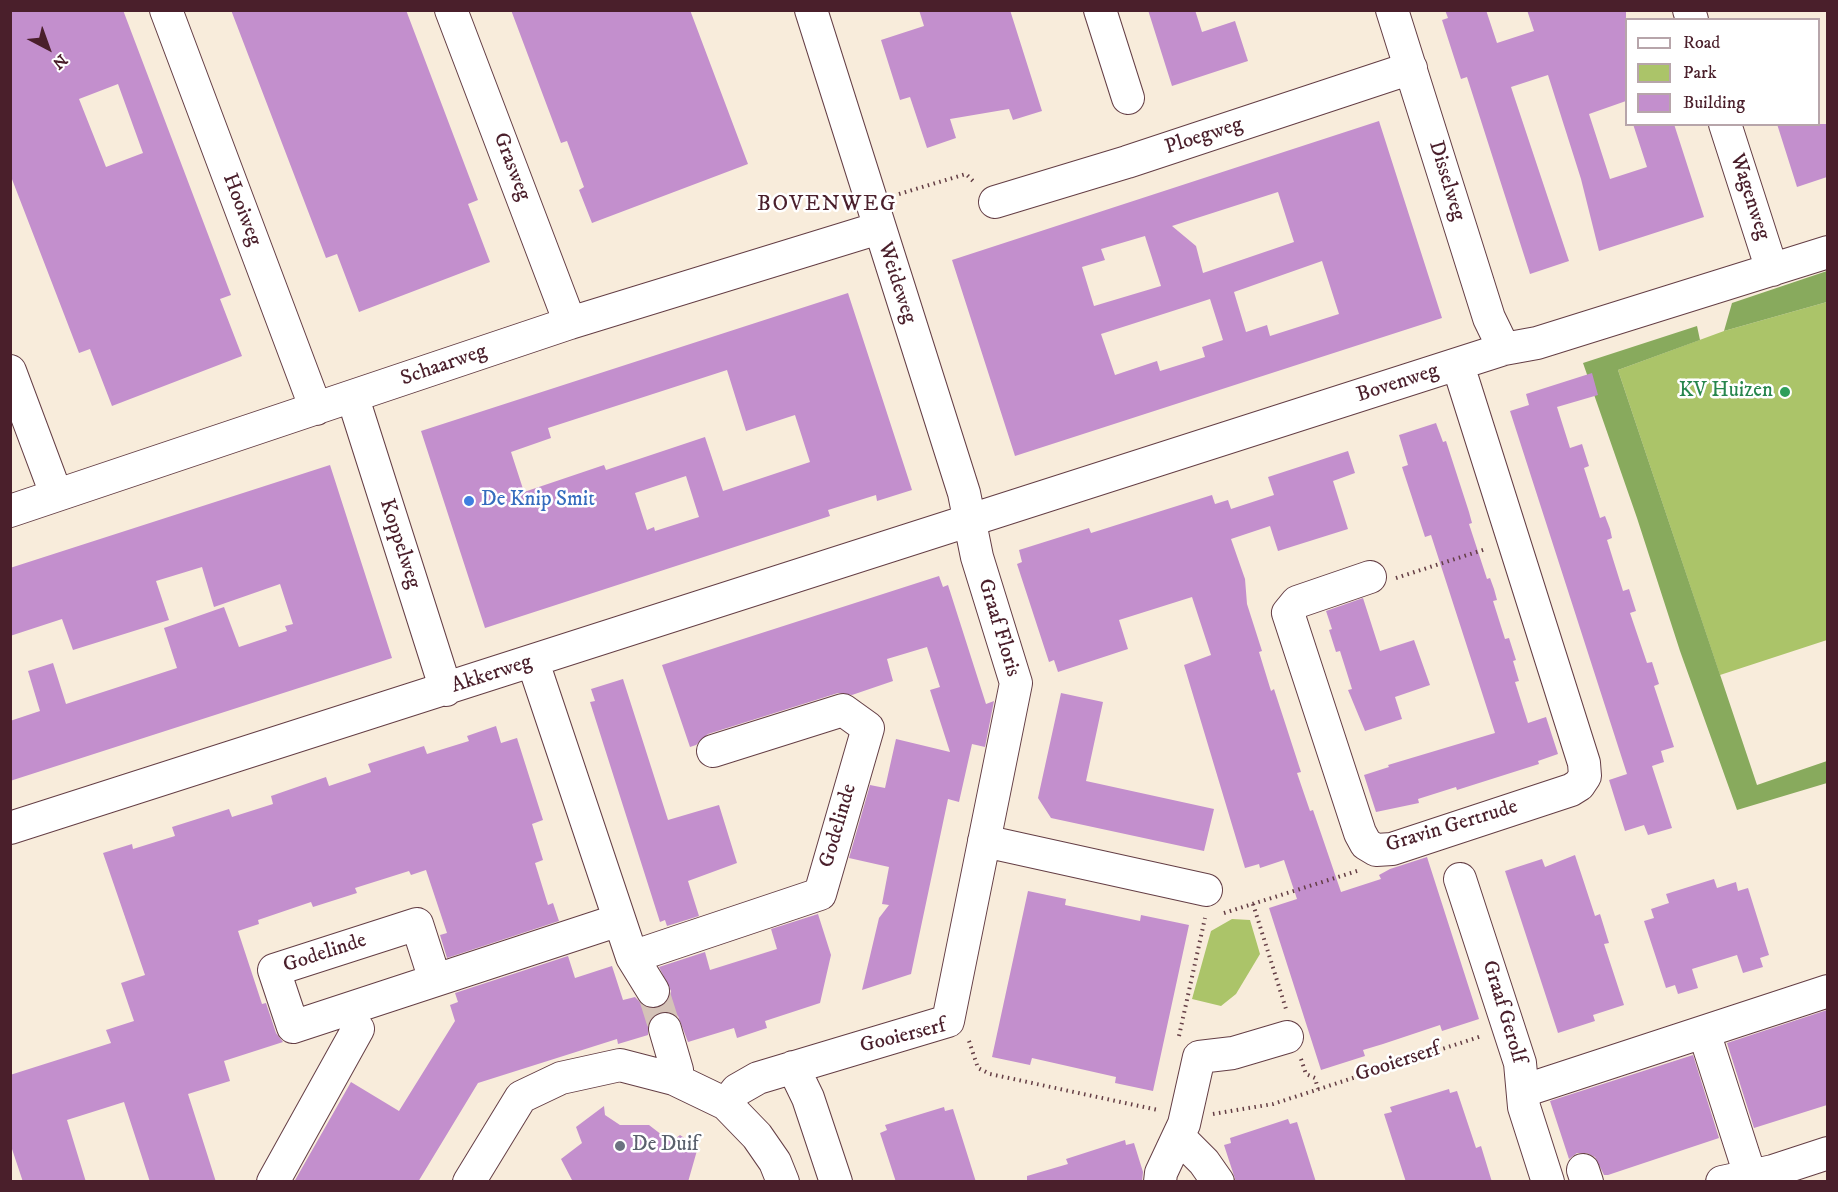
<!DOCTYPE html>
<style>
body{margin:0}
#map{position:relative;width:1838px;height:1192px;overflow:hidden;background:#f8ecdb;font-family:"IM FELL DW Pica",serif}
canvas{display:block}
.frame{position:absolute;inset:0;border:12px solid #4a1f2b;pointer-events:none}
.legend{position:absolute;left:1625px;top:18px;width:195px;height:108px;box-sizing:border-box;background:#fff;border:2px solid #b7a5aa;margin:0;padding:8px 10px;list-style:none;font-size:18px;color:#4a1f2b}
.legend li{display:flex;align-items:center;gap:12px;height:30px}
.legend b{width:30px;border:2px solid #b7a5aa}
.north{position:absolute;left:18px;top:18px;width:60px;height:60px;-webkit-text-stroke:4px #fff;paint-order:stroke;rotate:139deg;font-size:16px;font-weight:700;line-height:24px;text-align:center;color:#4a1f2b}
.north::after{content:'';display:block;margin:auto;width:21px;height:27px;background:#4a1f2b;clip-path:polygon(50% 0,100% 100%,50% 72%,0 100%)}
</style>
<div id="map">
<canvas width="1838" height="1192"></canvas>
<div class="frame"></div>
<ul class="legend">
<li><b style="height:8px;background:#fff"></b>Road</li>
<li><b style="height:16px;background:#abc469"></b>Park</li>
<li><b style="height:16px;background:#c38fcd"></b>Building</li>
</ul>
<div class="north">N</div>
</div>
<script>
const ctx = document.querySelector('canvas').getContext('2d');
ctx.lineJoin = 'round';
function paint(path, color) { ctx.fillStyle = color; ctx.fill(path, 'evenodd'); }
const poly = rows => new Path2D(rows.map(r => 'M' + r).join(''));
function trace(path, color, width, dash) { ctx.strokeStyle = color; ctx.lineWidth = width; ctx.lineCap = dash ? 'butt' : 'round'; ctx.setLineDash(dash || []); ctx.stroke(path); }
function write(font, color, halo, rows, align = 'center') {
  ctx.font = font + ' "IM FELL DW Pica",serif'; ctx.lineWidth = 5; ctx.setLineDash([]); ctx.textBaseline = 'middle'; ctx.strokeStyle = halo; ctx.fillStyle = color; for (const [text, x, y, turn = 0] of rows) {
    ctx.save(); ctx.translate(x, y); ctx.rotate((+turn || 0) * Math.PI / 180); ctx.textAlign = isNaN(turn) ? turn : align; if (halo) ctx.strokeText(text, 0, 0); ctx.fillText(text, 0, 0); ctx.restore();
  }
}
const green = poly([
 [1827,302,1827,640,1720,675,1618,370,1724,331],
 [1232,919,1250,920,1260,954,1236,994,1221,1006,1192,999,1211,931]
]);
const forest = poly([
 [1827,271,1827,302,1724,331,1732,303],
 [1697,326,1700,340,1618,370,1757,785,1827,761,1827,783,1737,810,1680,651,1637,518,1583,363]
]);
const building = poly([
 [10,10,123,10,231,295,220,299,242,356,112,406,90,349,79,353,10,174],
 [118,84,143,153,106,167,79,99],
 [231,10,406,10,478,200,468,204,490,262,359,312,337,254,326,258],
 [511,10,690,10,748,164,592,223,579,190,584,187,567,141,561,143],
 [919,10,1010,10,1042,111,1013,120,1009,109,950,119,956,138,927,148,910,97,900,100,881,40,924,26],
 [1148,10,1195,10,1202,32,1235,21,1248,61,1172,86],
 [1445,10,1486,10,1497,43,1534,31,1527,10,1626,10,1626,101,1589,114,1610,179,1647,167,1633,124,1674,124,1704,217,1599,251,1581,179,1548,75,1511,87,1569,261,1530,274,1467,77,1461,79,1442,20,1448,18],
 [1379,121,1442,318,1015,456,952,260],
 [1278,192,1294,242,1203,273,1196,246,1172,226],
 [1145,236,1161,286,1094,306,1082,267,1105,260,1101,249],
 [1322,261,1339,314,1270,336,1267,325,1246,332,1234,292],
 [1210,299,1223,340,1202,347,1205,357,1160,371,1157,361,1115,375,1101,334],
 [1777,124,1827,124,1827,177,1797,187],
 [848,293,912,490,877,501,876,495,828,510,830,516,485,628,421,431],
 [727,370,746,431,795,415,810,462,723,491,705,437,606,470,604,465,524,492,511,452,551,438,548,428],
 [686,476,699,517,655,531,654,527,647,530,635,493],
 [1592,373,1598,395,1557,407,1570,448,1582,444,1589,466,1584,468,1600,518,1605,516,1610,529,1612,538,1607,540,1623,591,1629,589,1636,611,1630,613,1647,663,1652,662,1659,684,1654,686,1674,747,1661,751,1664,762,1652,766,1672,828,1648,835,1644,825,1625,831,1609,780,1627,774,1510,411,1529,405,1526,394],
 [1436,423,1443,442,1446,441,1469,512,1472,523,1469,524,1487,579,1490,578,1494,589,1497,600,1493,601,1505,639,1509,638,1516,660,1513,661,1519,681,1515,682,1528,723,1546,717,1558,754,1538,761,1539,764,1457,790,1456,787,1418,799,1419,803,1376,812,1364,775,1389,767,1388,765,1495,733,1431,535,1425,537,1402,467,1408,465,1399,435],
 [1348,451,1355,473,1333,481,1348,529,1278,551,1270,526,1231,539,1245,579,1247,604,1262,651,1259,652,1271,691,1274,689,1301,772,1297,773,1310,811,1313,810,1341,892,1381,879,1379,875,1390,869,1427,857,1479,1019,1442,1031,1440,1025,1383,1044,1363,1050,1365,1056,1321,1070,1269,908,1297,899,1284,860,1260,868,1259,864,1245,868,1184,665,1211,655,1192,597,1119,620,1128,649,1058,672,1054,660,1049,662,1017,564,1022,562,1019,550,1089,528,1091,533,1212,495,1215,504,1228,500,1231,509,1274,495,1268,477],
 [330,465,392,658,10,781,10,721,40,711,28,671,53,663,66,704,177,668,164,628,224,607,239,647,287,631,285,626,293,624,280,584,214,607,202,567,156,581,169,620,73,650,62,619,10,636,10,568],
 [939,576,943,587,948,585,986,704,994,701,985,747,972,744,959,802,948,799,911,974,862,990,879,918,889,905,882,904,889,867,849,858,870,785,885,788,896,739,950,752,930,690,940,687,927,647,887,659,893,681,852,695,838,693,708,734,696,745,690,747,662,665],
 [1363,598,1380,651,1414,640,1430,685,1395,697,1402,719,1365,731,1348,690,1352,689,1340,651,1336,652,1329,630,1332,629,1326,611],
 [623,679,668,820,719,805,737,863,688,881,699,916,667,926,665,920,660,922,590,702,595,701,591,689],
 [1061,693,1103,702,1086,781,1214,809,1204,851,1051,818,1038,798],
 [496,726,501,743,517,738,543,820,532,824,543,860,535,863,548,905,553,903,559,921,447,958,440,935,447,933,426,870,411,875,409,871,355,888,357,893,313,907,311,902,258,920,259,924,238,931,262,1004,266,1003,276,1033,283,1042,224,1061,230,1081,188,1094,216,1182,150,1182,124,1102,67,1120,86,1182,23,1182,10,1143,10,1075,111,1043,106,1030,134,1021,121,983,145,975,103,853,132,844,133,849,175,836,172,827,229,809,232,817,273,804,271,796,326,777,329,786,371,772,368,764,424,746,427,754,469,741,467,736],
 [1575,855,1595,916,1600,914,1609,943,1604,944,1624,1005,1593,1015,1595,1021,1558,1033,1505,871,1542,859,1545,867],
 [1714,879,1717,888,1736,882,1738,891,1748,888,1769,955,1760,958,1763,967,1743,973,1737,955,1692,969,1698,988,1678,994,1675,985,1666,988,1644,921,1654,918,1651,909,1669,903,1666,894],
 [1028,891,1066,899,1065,905,1112,915,1140,921,1141,915,1189,925,1153,1091,1115,1083,1116,1077,1032,1058,1030,1065,992,1057],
 [818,914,831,955,820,1003,765,1021,767,1028,737,1038,734,1028,688,1042,678,1016,670,1012,659,1012,652,1017,648,1024,648,1035,618,1044,617,1039,478,1083,418,1182,294,1182,351,1082,399,1111,455,1021,450,1005,458,1002,455,993,568,956,575,978,612,966,623,1000,635,997,644,1006,654,1009,663,1006,669,999,671,991,659,967,705,952,710,970,777,949,771,929],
 [1827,1010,1827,1105,1754,1128,1727,1043],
 [1693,1055,1719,1138,1608,1175,1604,1175,1595,1157,1587,1153,1577,1153,1569,1159,1550,1101],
 [1449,1089,1450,1093,1457,1091,1476,1148,1481,1146,1492,1182,1406,1182,1384,1114,1392,1112,1390,1107],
 [604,1106,605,1115,620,1125,649,1125,671,1142,680,1135,698,1147,688,1182,573,1182,561,1159,582,1143,576,1127],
 [944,1107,945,1111,953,1109,976,1182,896,1182,880,1133,887,1130,885,1125],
 [1288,1119,1290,1124,1297,1122,1316,1182,1236,1182,1224,1145,1231,1143,1230,1138],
 [1125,1140,1126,1145,1134,1143,1143,1172,1142,1182,1027,1182,1027,1176,1068,1164,1066,1159]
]);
const minorTunnel = poly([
 [653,991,665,1029]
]);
const path = poly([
 [899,194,966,174,975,183],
 [1396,578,1486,549],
 [1253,904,1286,1009],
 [1224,913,1357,871],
 [1179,1036,1205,918],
 [969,1041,978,1068,990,1074,1158,1110],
 [1301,1059,1306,1074,1315,1078,1318,1089],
 [1213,1114,1273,1104,1482,1036]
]);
const minor = poly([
 [166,10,316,409],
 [451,10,570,323],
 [1100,10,1128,98],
 [1392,10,1489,318,1504,349],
 [1689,10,1692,20],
 [1725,124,1772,270],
 [995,202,1127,162,1411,68],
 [10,371,56,494],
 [353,398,446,690],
 [10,511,570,323,879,228],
 [1370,577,1297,602,1288,613,1360,833,1366,844,1376,850,1392,849,1571,790,1579,785,1585,776,1584,763,1458,365],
 [533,662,632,957,653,991],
 [10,828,1504,349,1537,343,1828,252],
 [984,841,1206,890],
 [1460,879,1520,1063,1524,1107,1548,1182],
 [632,957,820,894,868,728,843,710,713,751],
 [435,980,417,924,274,970,293,1027,619,920],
 [665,1029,677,1070,674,1079],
 [1704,1032,1750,1175],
 [793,1067,808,1098,836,1182],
 [1523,1091,1828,991],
 [726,1104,737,1090,758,1078,948,1021,1016,683,977,557,964,493,811,10],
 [1179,1137,1204,1162,1218,1182],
 [1583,1170,1587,1182],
 [273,1182,358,1029],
 [469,1182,521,1097,561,1078,620,1065,674,1079,726,1104,757,1136,775,1162,783,1182],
 [1160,1182,1161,1173,1184,1124,1199,1057,1233,1053,1287,1037],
 [1722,1182,1773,1171,1828,1153]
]);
const markers = [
 [1785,392,6,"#2e9e5b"],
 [469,501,6,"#3f7fe0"],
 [620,1146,6,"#6b7280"]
];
const streetNames = [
 ["Ploegweg",1204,137,-18],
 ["Grasweg",511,167,69],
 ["Disselweg",1446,181,73],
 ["Wagenweg",1749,197,72],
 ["Hooiweg",241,210,69],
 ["Weideweg",896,283,72],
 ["Schaarweg",444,366,-19],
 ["Bovenweg",1398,384,-18],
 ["Koppelweg",399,544,72],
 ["Graaf Floris",998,628,73],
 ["Akkerweg",492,675,-18],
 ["Godelinde",839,826,-74],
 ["Gravin Gertrude",1452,827,-17],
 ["Godelinde",325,954,-18],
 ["Graaf Gerolf",1503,1012,73],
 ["Gooierserf",903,1037,-14],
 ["Gooierserf",1398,1063,-18]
];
const leisureNames = [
 ["KV Huizen",1773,392]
];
const shopNames = [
 ["De Knip Smit",481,501]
];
const worshipNames = [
 ["De Duif",632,1146]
];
const neighbourhoodNames = [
 ["BOVENWEG",827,205]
];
paint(green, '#abc469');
paint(forest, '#88aa5d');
paint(building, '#c38fcd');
trace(minorTunnel, '#d5c3b8', 32, [32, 16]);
trace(minor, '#643e45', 34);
trace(path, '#643e45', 4, [1.5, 4.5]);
trace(minor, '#fff', 32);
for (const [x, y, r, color] of markers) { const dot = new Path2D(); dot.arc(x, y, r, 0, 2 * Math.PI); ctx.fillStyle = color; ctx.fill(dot); trace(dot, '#fff', 2); }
write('21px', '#4a1f2b', '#fff', streetNames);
write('21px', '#27864d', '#fff', leisureNames, 'right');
write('21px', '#366cbe', '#fff', shopNames, 'left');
write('21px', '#5b616d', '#fff', worshipNames, 'left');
ctx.letterSpacing = '1.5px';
write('22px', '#4a1f2b', '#fff', neighbourhoodNames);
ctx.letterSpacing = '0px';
</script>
